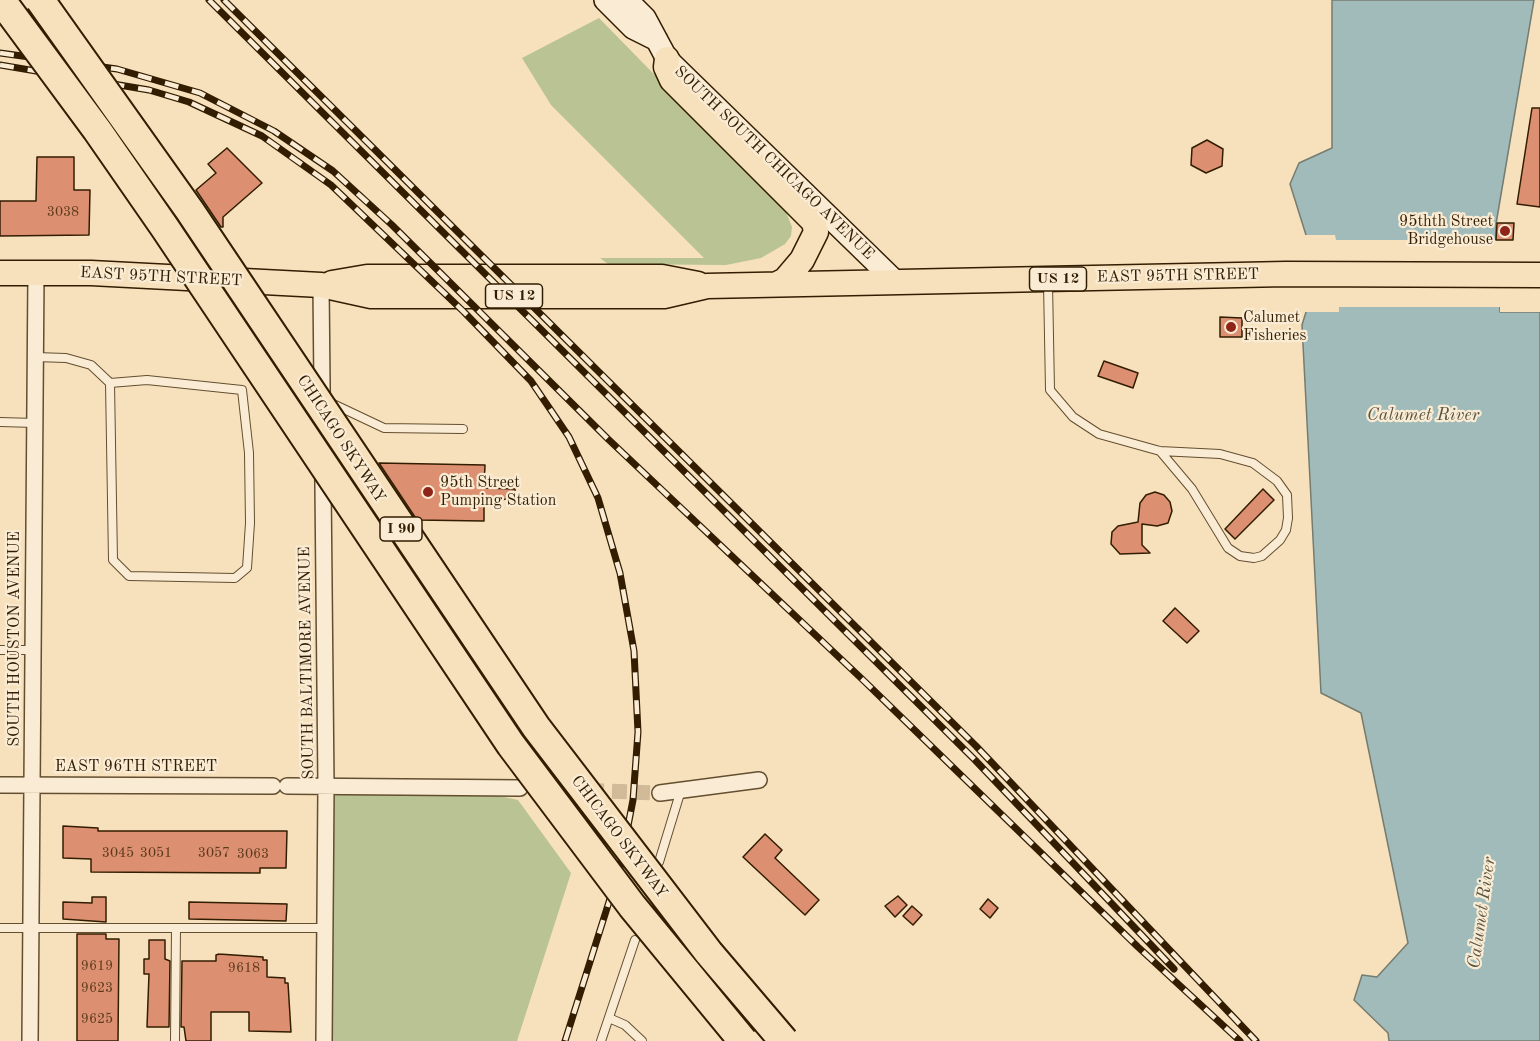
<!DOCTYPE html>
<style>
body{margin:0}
canvas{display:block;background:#f7e1bd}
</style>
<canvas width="1540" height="1041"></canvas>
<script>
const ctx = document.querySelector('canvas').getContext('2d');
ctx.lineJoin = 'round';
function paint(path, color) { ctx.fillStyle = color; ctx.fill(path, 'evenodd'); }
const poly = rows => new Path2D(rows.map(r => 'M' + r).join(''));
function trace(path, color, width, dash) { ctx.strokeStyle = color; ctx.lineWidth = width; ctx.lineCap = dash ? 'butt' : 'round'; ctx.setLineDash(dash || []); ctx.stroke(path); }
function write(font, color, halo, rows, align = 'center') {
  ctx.font = font + ' "Old Standard TT",serif'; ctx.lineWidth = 4.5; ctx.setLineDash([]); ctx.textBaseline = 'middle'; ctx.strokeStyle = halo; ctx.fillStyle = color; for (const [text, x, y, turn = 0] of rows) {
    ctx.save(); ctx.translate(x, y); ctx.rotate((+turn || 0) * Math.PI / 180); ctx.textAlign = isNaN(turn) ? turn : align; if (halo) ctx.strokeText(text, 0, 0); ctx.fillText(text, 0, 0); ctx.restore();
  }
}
const green = poly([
 [599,18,784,207,792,227,791,236,785,244,761,258,726,265,608,264,600,258,704,258,551,105,522,58],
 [333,789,481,792,518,800,571,873,517,1041,332,1041]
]);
const water = poly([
 [1332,0,1534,0,1496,224,1496,240,1500,312,1540,312,1540,1041,1389,1041,1388,1033,1354,1000,1362,975,1377,977,1408,943,1361,713,1321,693,1302,325,1306,312,1306,235,1290,184,1299,163,1332,148,1332,0]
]);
const pier = poly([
 [1496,224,1499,224,1503,309,1540,309,1540,312,1500,312,1500,307,1339,307,1339,312,1303,312,1302,235,1335,235,1336,240,1496,240]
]);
const building = poly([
 [1532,108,1540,108,1540,207,1517,204,1532,108],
 [1207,140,1223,149,1222,166,1206,173,1191,165,1192,148,1207,140],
 [227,148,262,183,223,217,223,227,221,227,196,190,216,173,208,164,227,148],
 [37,157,74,157,74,190,90,190,89,235,0,236,0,201,36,201,37,157],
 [1497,223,1514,223,1513,240,1496,240,1497,223],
 [1220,317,1242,318,1242,337,1220,337,1220,317],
 [1104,361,1138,373,1133,388,1098,376,1104,361],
 [379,463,485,465,484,488,515,489,515,499,484,500,484,521,417,520,379,463],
 [1263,489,1274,500,1235,539,1225,529,1263,489],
 [1155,492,1164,495,1170,502,1172,511,1168,523,1157,526,1142,524,1142,545,1150,553,1120,554,1111,544,1112,532,1118,526,1138,522,1140,503,1146,495,1155,492],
 [1175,608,1199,631,1187,643,1163,621,1175,608],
 [63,826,98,828,98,831,287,831,286,868,260,868,260,873,91,872,91,859,63,858,63,826],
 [765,834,782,850,775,858,819,900,805,915,743,857,765,834],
 [898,896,907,905,895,917,885,906,898,896],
 [92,897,106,897,106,922,63,919,63,902,92,903,92,897],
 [988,899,998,908,990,918,980,909,988,899],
 [189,902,287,904,286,921,189,919,189,902],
 [912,906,922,915,913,925,903,916,912,906],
 [77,934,106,934,106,939,119,939,118,1041,77,1041,77,934],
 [149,940,165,940,165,959,170,961,169,1027,147,1027,149,974,144,974,144,959,149,959,149,940],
 [219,954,263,957,263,960,267,960,267,977,285,978,285,983,288,983,291,1032,249,1031,249,1012,211,1012,211,1041,186,1041,184,1027,181,1027,182,961,216,961,216,955,219,954]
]);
const minorTunnel = poly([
 [543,789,660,793]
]);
const service = poly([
 [1048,283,1050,390,1073,417,1099,434,1160,451,1220,454,1253,463,1277,481,1287,495,1288,518,1286,530,1280,540,1262,556,1254,558,1240,556,1228,548,1192,489,1160,451],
 [35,357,66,358,91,365,110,383,113,560,129,576,235,578,247,568,250,523,249,453,242,390,147,380,110,383],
 [329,402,384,428,463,429],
 [0,422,35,423],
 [0,650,33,650],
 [659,862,681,790],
 [0,928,325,928],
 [609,1018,625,1025,642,1041],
 [175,1041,176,928],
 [601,1041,635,940]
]);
const minor = poly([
 [321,285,326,786,324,1041],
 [0,785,273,786],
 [287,786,520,788],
 [660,793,759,780],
 [30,1041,36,273]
]);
const secondary = poly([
 [605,0,633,28,657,40],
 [627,0,645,18,667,59,896,282]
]);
const primary = poly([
 [667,59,666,67,672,80,814,222,816,232,802,260,785,280,777,284],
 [0,273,91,273,321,285,371,296,664,296,707,286,1286,274,1540,275],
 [332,283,367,277,662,277,698,284]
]);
const rail = poly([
 [209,0,975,760,1174,969],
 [224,0,976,746,1256,1041],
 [0,53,117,69,200,93,274,131,333,171,392,225,608,439,862,679,1138,947,1240,1041],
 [0,65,149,90,189,102,262,136,331,185,464,312,531,381,569,437,598,498,620,573,634,651,638,732,633,800,620,867,565,1041]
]);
const motorwayBridge = poly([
 [1,0,97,130,165,228,511,745,632,906,743,1041],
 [40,0,190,211,536,727,709,953,784,1041]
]);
const markers = [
 [1505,231,6,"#8f2418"],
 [1231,327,6,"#8f2418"],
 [428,492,6,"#8f2418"]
];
const numberNames = [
 ["3038",63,212],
 ["3045",118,853],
 ["3051",156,853],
 ["3057",214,853],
 ["3063",253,854],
 ["9619",97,966],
 ["9618",244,968],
 ["9623",97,988],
 ["9625",97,1019]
];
const shields = [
 [1058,279,57],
 [514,296,57],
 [401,529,42]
];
const shieldNames = [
 ["US 12",1058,279],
 ["US 12",514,296],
 ["I 90",401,529]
];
const streetNames = [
 ["SOUTH SOUTH CHICAGO AVENUE",774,163,44],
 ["EAST 95TH STREET",1178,276,-1],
 ["EAST 95TH STREET",161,277,3],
 ["CHICAGO SKYWAY",341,439,57],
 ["SOUTH HOUSTON AVENUE",15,639,-90],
 ["SOUTH BALTIMORE AVENUE",307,663,-91],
 ["EAST 96TH STREET",136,767],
 ["CHICAGO SKYWAY",619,837,53]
];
const poiNames = [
 ["95thth Street",1493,222,"right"],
 ["Bridgehouse",1493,240,"right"],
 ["Calumet",1243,318],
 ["Fisheries",1243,336],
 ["95th Street",440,483],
 ["Pumping Station",440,501]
];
const waterNames = [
 ["Calumet River",1423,415],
 ["Calumet River",1482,913,-82]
];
paint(green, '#b9c393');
paint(water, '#a1bbbb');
trace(water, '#757c70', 1.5);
paint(pier, '#f7e1bd');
paint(building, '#dc9071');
trace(building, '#321d00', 1.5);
trace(minorTunnel, '#d0ba97', 15, [15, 8]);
trace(service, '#634e2f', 10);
trace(minor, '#634e2f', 18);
trace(secondary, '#321d00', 24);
trace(primary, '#321d00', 27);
trace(service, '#faecd4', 8);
trace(minor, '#faecd4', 15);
trace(secondary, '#faecd4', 21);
trace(primary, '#f7e1bd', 24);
trace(rail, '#321d00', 7);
trace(rail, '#faecd4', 4.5, [14]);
trace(motorwayBridge, '#321d00', 32, []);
trace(motorwayBridge, '#f7e1bd', 28);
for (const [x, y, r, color] of markers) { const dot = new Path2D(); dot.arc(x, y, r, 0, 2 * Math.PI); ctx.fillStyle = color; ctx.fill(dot); trace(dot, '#faecd4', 2); }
write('14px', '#5c3a1c', null, numberNames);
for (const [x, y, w] of shields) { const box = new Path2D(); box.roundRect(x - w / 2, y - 12, w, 24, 4.5); ctx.fillStyle = '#faecd4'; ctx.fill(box); trace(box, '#321d00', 1.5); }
write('bold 15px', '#321d00', null, shieldNames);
write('16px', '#321d00', '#faecd4', streetNames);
write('16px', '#321d00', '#faecd4', poiNames, 'left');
write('italic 18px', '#595441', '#faecd4', waterNames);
</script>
